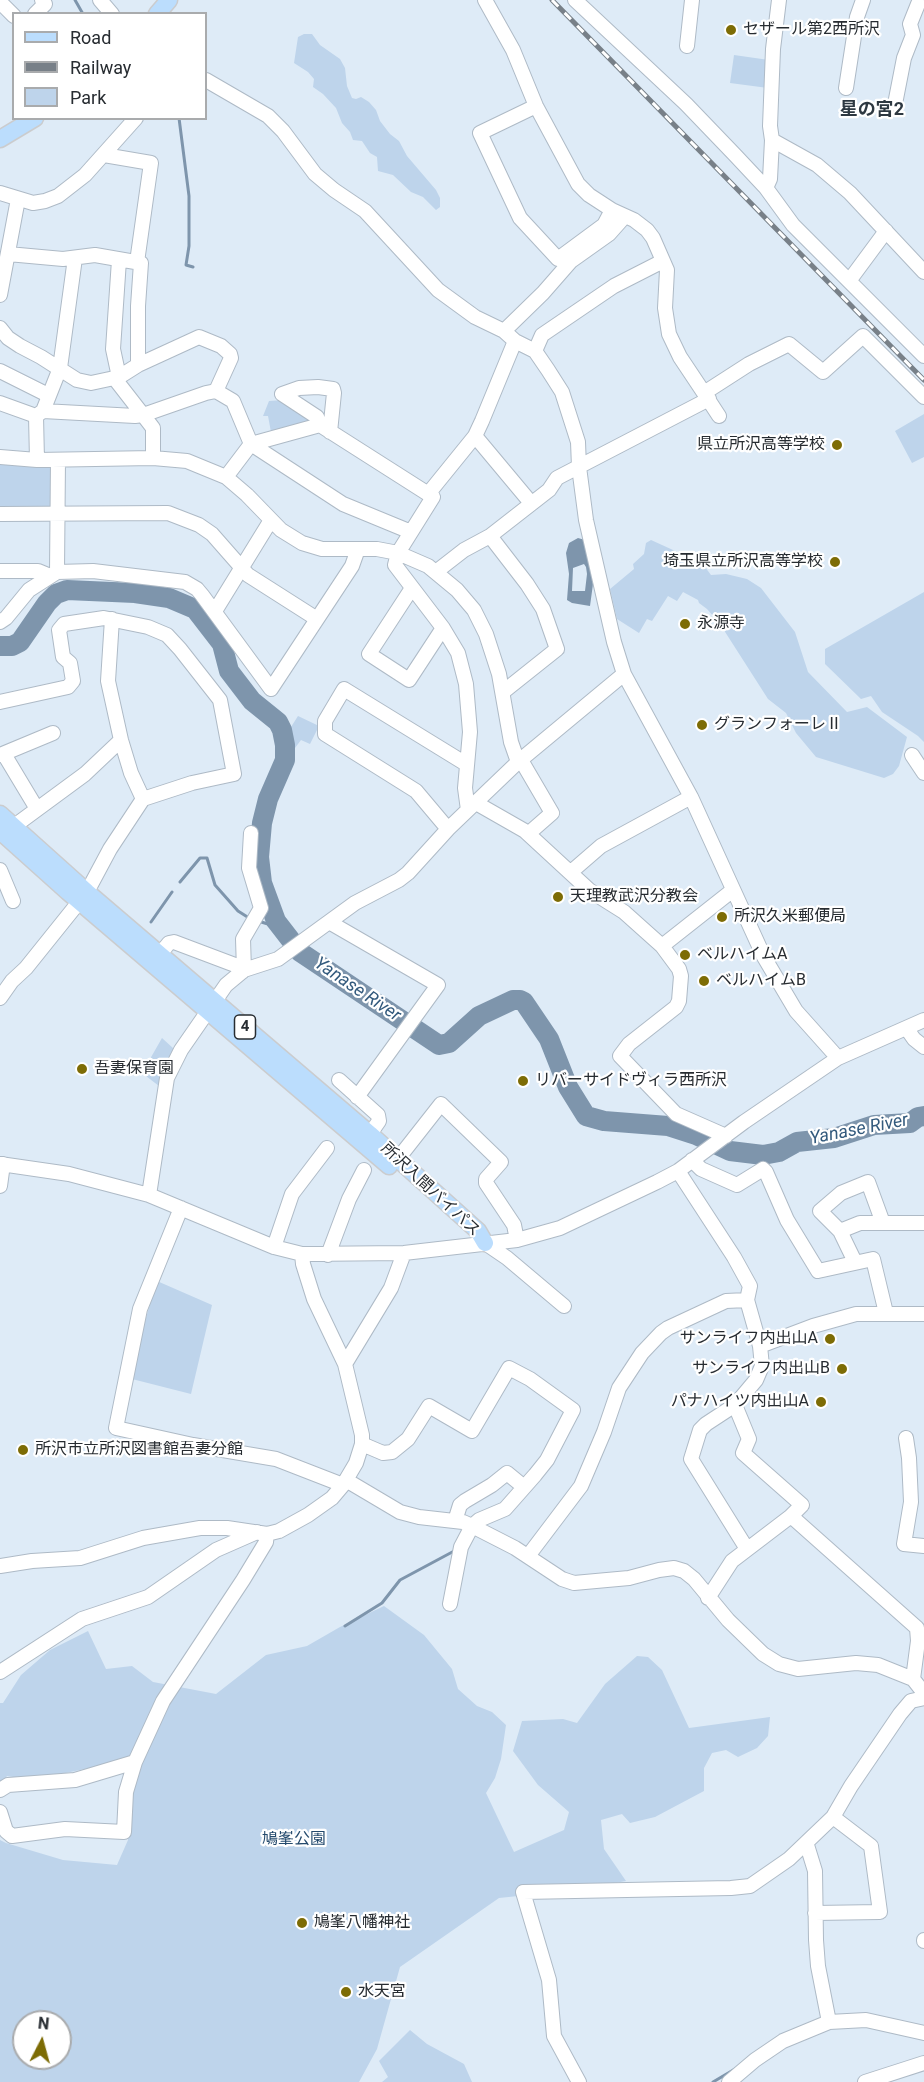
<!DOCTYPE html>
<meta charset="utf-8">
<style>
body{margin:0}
#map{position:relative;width:924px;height:2082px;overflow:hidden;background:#deebf7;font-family:Roboto,sans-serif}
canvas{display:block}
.legend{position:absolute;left:12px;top:12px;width:195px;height:108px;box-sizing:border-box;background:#fff;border:2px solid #a9abad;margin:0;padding:8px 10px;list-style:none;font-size:18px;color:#272c31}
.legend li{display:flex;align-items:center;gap:12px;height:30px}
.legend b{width:30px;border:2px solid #a9abad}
.north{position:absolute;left:12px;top:2010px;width:60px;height:60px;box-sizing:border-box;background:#fff;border:2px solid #a9abad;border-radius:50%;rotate:6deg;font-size:16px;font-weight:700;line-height:24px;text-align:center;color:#272c31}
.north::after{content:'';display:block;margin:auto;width:21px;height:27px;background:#7d6c05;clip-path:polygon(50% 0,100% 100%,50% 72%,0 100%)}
</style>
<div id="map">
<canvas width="924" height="2082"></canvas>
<ul class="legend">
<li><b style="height:8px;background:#bbddfd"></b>Road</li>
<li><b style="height:8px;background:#788088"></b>Railway</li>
<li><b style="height:16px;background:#bed4eb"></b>Park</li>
</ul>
<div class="north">N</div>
</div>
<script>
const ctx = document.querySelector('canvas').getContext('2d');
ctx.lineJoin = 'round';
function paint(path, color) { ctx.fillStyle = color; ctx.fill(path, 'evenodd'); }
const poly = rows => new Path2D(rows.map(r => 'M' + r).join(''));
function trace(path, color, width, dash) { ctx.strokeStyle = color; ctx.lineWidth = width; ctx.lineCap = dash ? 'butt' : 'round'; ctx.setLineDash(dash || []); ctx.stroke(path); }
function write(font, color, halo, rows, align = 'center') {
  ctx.font = font + ' Roboto,"Noto Sans JP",sans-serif'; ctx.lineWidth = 4.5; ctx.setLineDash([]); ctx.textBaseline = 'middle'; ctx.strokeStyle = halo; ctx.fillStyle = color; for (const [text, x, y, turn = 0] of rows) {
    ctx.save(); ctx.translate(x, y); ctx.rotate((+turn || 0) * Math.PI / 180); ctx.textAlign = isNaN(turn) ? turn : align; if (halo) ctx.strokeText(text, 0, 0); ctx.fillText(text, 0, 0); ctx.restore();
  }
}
const green = poly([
 [304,34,312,34,320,45,340,59,345,68,347,86,352,98,356,99,361,97,369,102,376,110,380,121,390,134,399,141,407,156,436,190,440,198,440,207,436,210,423,197,411,192,393,175,378,171,377,157,370,153,362,141,353,140,350,132,342,123,336,108,323,94,313,87,314,79,308,72,294,63,298,37],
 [734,55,769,60,768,88,730,83],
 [284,400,316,421,271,432,268,416,263,416,269,401],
 [924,414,924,457,912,463,895,431],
 [0,460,49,465,51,467,53,507,0,509],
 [651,540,695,560,705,567,711,575,726,574,747,579,761,588,795,632,808,672,847,712,867,707,907,737,899,766,893,774,884,778,816,757,796,733,786,713,768,699,720,624,707,609,699,603,698,600,683,592,677,601,668,596,652,621,647,619,639,633,617,619,610,589,634,569,633,564,644,554,646,543],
 [924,592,924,742,918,736,882,712,871,696,861,699,825,664,825,649],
 [298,716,319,726,310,744,301,740,295,748,291,727],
 [162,1038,174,1049,167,1062,159,1086,142,1073],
 [157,1281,212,1305,191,1394,132,1379,142,1331],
 [384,1606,424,1635,452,1669,458,1689,477,1706,492,1712,506,1725,501,1759,495,1778,486,1793,514,1852,564,1830,569,1812,538,1785,513,1751,522,1721,563,1719,577,1723,605,1684,637,1656,648,1657,662,1670,689,1728,770,1717,768,1736,757,1748,738,1757,726,1750,712,1753,704,1768,704,1791,655,1817,630,1823,622,1814,601,1820,604,1849,626,1881,576,1890,499,1898,400,1967,377,2049,359,2082,0,2082,0,1840,6,1843,63,1860,117,1865,128,1840,129,1807,141,1762,134,1759,31,1780,7,1776,0,1786,0,1703,3,1703,21,1675,50,1650,88,1631,106,1669,132,1666,153,1682,216,1694,266,1655,307,1646,340,1627],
 [24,2022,60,2022,60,2058,24,2058],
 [410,2030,427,2044,464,2064,472,2082,382,2082,388,2077,379,2061]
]);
const water = poly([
 [578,538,585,540,593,584,590,606,572,603,567,600,569,574,566,553,569,543],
 [584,564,586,567,587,574,585,591,572,591,573,568]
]);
const stream = poly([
 [75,0,83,14],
 [179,118,189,196,189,246,186,265,193,267],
 [180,882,200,858,207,858,215,885,238,911,249,918],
 [258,921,281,928],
 [151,922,172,892],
 [345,1626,382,1603,400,1580,456,1550],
 [713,2082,735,2069]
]);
const river = poly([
 [0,646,12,646,20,642,47,603,56,594,67,590,135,593,169,598,195,609,222,644,229,671,252,701,278,722,282,730,285,745,285,760,268,799,262,823,259,857,262,883,276,921,300,952,439,1045,449,1043,479,1016,513,1000,520,1000,524,1002,549,1039,568,1087,586,1116,604,1121,668,1126,696,1135,730,1151,763,1155,779,1152,797,1142,834,1138,874,1125,910,1123,918,1117,924,1116]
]);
const minor = poly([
 [100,0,112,14],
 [485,0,513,50,536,106,578,184,589,195,612,210,634,220,647,230,653,238,667,270,665,308,669,334,680,357,704,393,749,364,789,344,823,372,863,336,924,397],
 [575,0,686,104,735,155,766,188,793,225,924,356],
 [779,0,773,49,770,126,772,140,817,165,850,193,924,272],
 [0,2,14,16],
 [35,14,45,4,42,0],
 [687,46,692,0],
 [206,80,268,116,283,131,315,174,334,190,365,211,438,290,475,317,504,331,515,341,535,351,548,370,562,392,578,442,579,467,586,520,614,642,624,674,691,797,764,957,796,1011,838,1058],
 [846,88,857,17,863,0],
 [895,104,904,58,913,35,910,24,918,4],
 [536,106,480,133,520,218,558,259,604,225,612,210],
 [104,155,151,163,137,262],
 [766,188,770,179,772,140],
 [0,193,33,203,45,201,58,196,85,175,136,118],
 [8,254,63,259,95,255,141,263,138,306,138,365],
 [849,281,886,231],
 [0,295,18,199],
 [0,328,8,338,20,346,41,357,77,380,91,383,119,377,138,365,199,337,221,346,230,354,231,358,216,391,233,401,251,444,343,504,411,532],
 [504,331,543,293,571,261,609,234,625,216],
 [535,351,542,335,614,286,663,261],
 [0,371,48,395],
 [119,377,113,349,119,260],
 [704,393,719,416],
 [282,394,299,388,318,387,333,389,334,393,330,432],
 [282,394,317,417,320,425],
 [0,403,36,416],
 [43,411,135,416,143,415,115,379],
 [475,436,531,503],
 [0,457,37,460,153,458,187,461,226,477,247,495,281,530,302,543,322,549,377,549,398,553,428,566,457,590,474,610,486,634,499,674,511,742,518,762],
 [153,458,153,428,143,415,206,393,216,391],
 [37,460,36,416,43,411,60,368,75,258],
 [226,477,251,444,320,425,433,497,398,553,395,565,443,628,458,653,466,684,470,732,465,788,468,810],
 [428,494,475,436,482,421,515,341],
 [0,514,168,513,199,525,212,534,248,575,317,619],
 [490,536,527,584,543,609,557,649,503,692],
 [0,571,38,571,50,576],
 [437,571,464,550,490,536,549,490,557,478,709,399],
 [57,572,58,460],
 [412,588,369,654,409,680,443,628],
 [215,611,271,520],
 [112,619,108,681,121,740,131,773,143,799],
 [0,622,6,618,29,590,57,572,93,571,185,582,197,589,202,595,271,689,352,566,358,549],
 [0,702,68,687,73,681,70,663,63,657,59,630,64,624,104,618,148,627,167,635,180,649,220,700,234,774,192,783,143,799,110,849,87,892,26,968,12,981,0,998],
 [4,754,37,809],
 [0,755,53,733],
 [912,755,924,773],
 [521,760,552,813,528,834],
 [476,803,525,831,589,890,624,912,662,946,679,969,681,976,679,1001,676,1007,629,1044,620,1056,676,1114,726,1136],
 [13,827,85,774,121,740],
 [448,829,416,791,325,734,325,721,344,689,466,764],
 [0,870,13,901],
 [571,872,601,846,691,797],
 [329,922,438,985,357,1097],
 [662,946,733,890],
 [160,954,169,943,174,942,235,965,242,972],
 [244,970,243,939,261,908,249,868,251,833],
 [907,1029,914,1039,924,1047],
 [339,1080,378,1115,379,1121,370,1134],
 [397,1160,441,1104,501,1162,486,1179,486,1183,514,1225,517,1240],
 [692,1160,701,1169,737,1185,763,1169,766,1172,787,1220,818,1271,873,1259,886,1313],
 [0,1164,69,1174,149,1195,274,1247,302,1254,404,1253,517,1240,560,1228,657,1182,678,1171,744,1122,838,1058,924,1020],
 [678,1171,734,1257,750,1286,747,1300,760,1346,762,1366,756,1380,735,1405,749,1439,743,1453,802,1505,791,1516,917,1628,918,1641,913,1679],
 [0,1186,3,1164],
 [149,1195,167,1078,181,1050,226,985,244,970,278,959,355,903,399,880,408,873,448,829,518,762,624,674],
 [181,1208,140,1309,116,1428,193,1445,276,1459,343,1485],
 [840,1231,860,1223,924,1223],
 [485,1243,507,1258,564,1306],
 [274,1247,292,1194,327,1148],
 [328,1255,349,1199,364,1170],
 [855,1262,840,1231,820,1211,841,1193,868,1182,883,1223],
 [760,1346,813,1326,856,1314,924,1314],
 [345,1364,391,1288,404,1253],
 [735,1405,706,1424,700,1430,691,1459,747,1549],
 [906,1438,909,1458,911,1502,904,1544,924,1546],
 [362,1444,383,1453,392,1452,408,1439,429,1406,472,1431,509,1368,530,1379,573,1410,547,1460,535,1475,505,1509,479,1520,472,1526,461,1547,450,1604],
 [346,1480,400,1512,419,1517,463,1522,472,1526,515,1548,562,1579,574,1583,629,1578,659,1570,674,1568,684,1571,694,1579,728,1620,763,1654,779,1664,798,1669,856,1663,878,1665,913,1679,924,1693],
 [455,1521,460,1505,465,1501,492,1485,507,1473,524,1487],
 [528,1556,581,1486,604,1432,619,1388,642,1353,661,1333,668,1328,726,1301,747,1300],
 [0,1566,32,1561,80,1558,143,1538,200,1528,227,1528,267,1534,279,1531,308,1515,332,1498,343,1485,356,1463,362,1444,362,1435,345,1364,314,1299,303,1264,302,1254],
 [708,1598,732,1561,791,1516],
 [0,1672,82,1619,148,1597,216,1550,257,1532],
 [0,1790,8,1785,75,1780,135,1762,163,1701,243,1580,266,1542,267,1534],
 [0,1812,6,1831,12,1836,65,1829,124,1832,126,1792,135,1762],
 [807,1845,815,1871,816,1940,818,1966,829,2022],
 [815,1913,880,1912,871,1846,833,1817],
 [924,1940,924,1941],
 [579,2082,554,2036,549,1980,523,1892,731,1888,750,1886,789,1859,833,1817,851,1786,900,1714,911,1701,924,1698],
 [729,2082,755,2060,783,2041,829,2022,866,2020,924,2033],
 [865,2082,924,2063]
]);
const major = poly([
 [157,14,169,0],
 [0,139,35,118],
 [0,814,87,892,370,1134,478,1231,485,1243],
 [0,831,68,892,389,1166]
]);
const rail = poly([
 [552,0,924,380]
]);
const markers = [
 [731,30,6,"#7d6c05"],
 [837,445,6,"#7d6c05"],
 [835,562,6,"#7d6c05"],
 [685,624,6,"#7d6c05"],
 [702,725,6,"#7d6c05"],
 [558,897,6,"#7d6c05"],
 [722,917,6,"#7d6c05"],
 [685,955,6,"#7d6c05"],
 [704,981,6,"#7d6c05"],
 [82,1069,6,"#7d6c05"],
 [523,1081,6,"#7d6c05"],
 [830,1339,6,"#7d6c05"],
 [842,1369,6,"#7d6c05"],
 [821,1402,6,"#7d6c05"],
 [23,1450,6,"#7d6c05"],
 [302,1923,6,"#7d6c05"],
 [346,1992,6,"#7d6c05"]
];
const shields = [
 [245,1027,21]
];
const shieldNames = [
 ["4",245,1027]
];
const poiNames = [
 ["セザール第2西所沢",743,30],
 ["県立所沢高等学校",825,445,"right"],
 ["埼玉県立所沢高等学校",823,562,"right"],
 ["永源寺",697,624],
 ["グランフォーレⅡ",714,725],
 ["天理教武沢分教会",570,897],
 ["所沢久米郵便局",734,917],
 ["ベルハイムA",697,955],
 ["ベルハイムB",716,981],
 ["吾妻保育園",94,1069],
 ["リバーサイドヴィラ西所沢",535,1081],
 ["サンライフ内出山A",818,1339,"right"],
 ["サンライフ内出山B",830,1369,"right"],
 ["パナハイツ内出山A",809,1402,"right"],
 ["所沢市立所沢図書館吾妻分館",35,1450],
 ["鳩峯八幡神社",314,1923],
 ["水天宮",358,1992]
];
const streetNames = [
 ["所沢入間バイパス",430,1190,43]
];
const parkNames = [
 ["鳩峯公園",294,1840]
];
const neighbourhoodNames = [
 ["星の宮2",872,110]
];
const waterNames = [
 ["Yanase River",357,990,34],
 ["Yanase River",859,1130,-11]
];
paint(green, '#bed4eb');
paint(water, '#7e95ac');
trace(stream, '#7e95ac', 3);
trace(river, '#7e95ac', 20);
trace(minor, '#aebac6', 16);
trace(major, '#cbccce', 19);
trace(minor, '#fff', 14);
trace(major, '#bbddfd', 16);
trace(rail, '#788088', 5);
trace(rail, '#fff', 3, [9]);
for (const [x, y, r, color] of markers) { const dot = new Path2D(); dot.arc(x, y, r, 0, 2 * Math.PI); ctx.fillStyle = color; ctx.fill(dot); trace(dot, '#fff', 2); }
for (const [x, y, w] of shields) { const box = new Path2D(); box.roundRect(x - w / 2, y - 12, w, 24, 4.5); ctx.fillStyle = '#fff'; ctx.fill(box); trace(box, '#272c31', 1.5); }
write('bold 15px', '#272c31', null, shieldNames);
write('16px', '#272c31', '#fff', poiNames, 'left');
write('16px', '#272c31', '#fff', streetNames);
write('16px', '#244a6d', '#fff', parkNames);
write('bold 18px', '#2d3841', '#fff', neighbourhoodNames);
write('italic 18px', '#335a7d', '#fff', waterNames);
</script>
